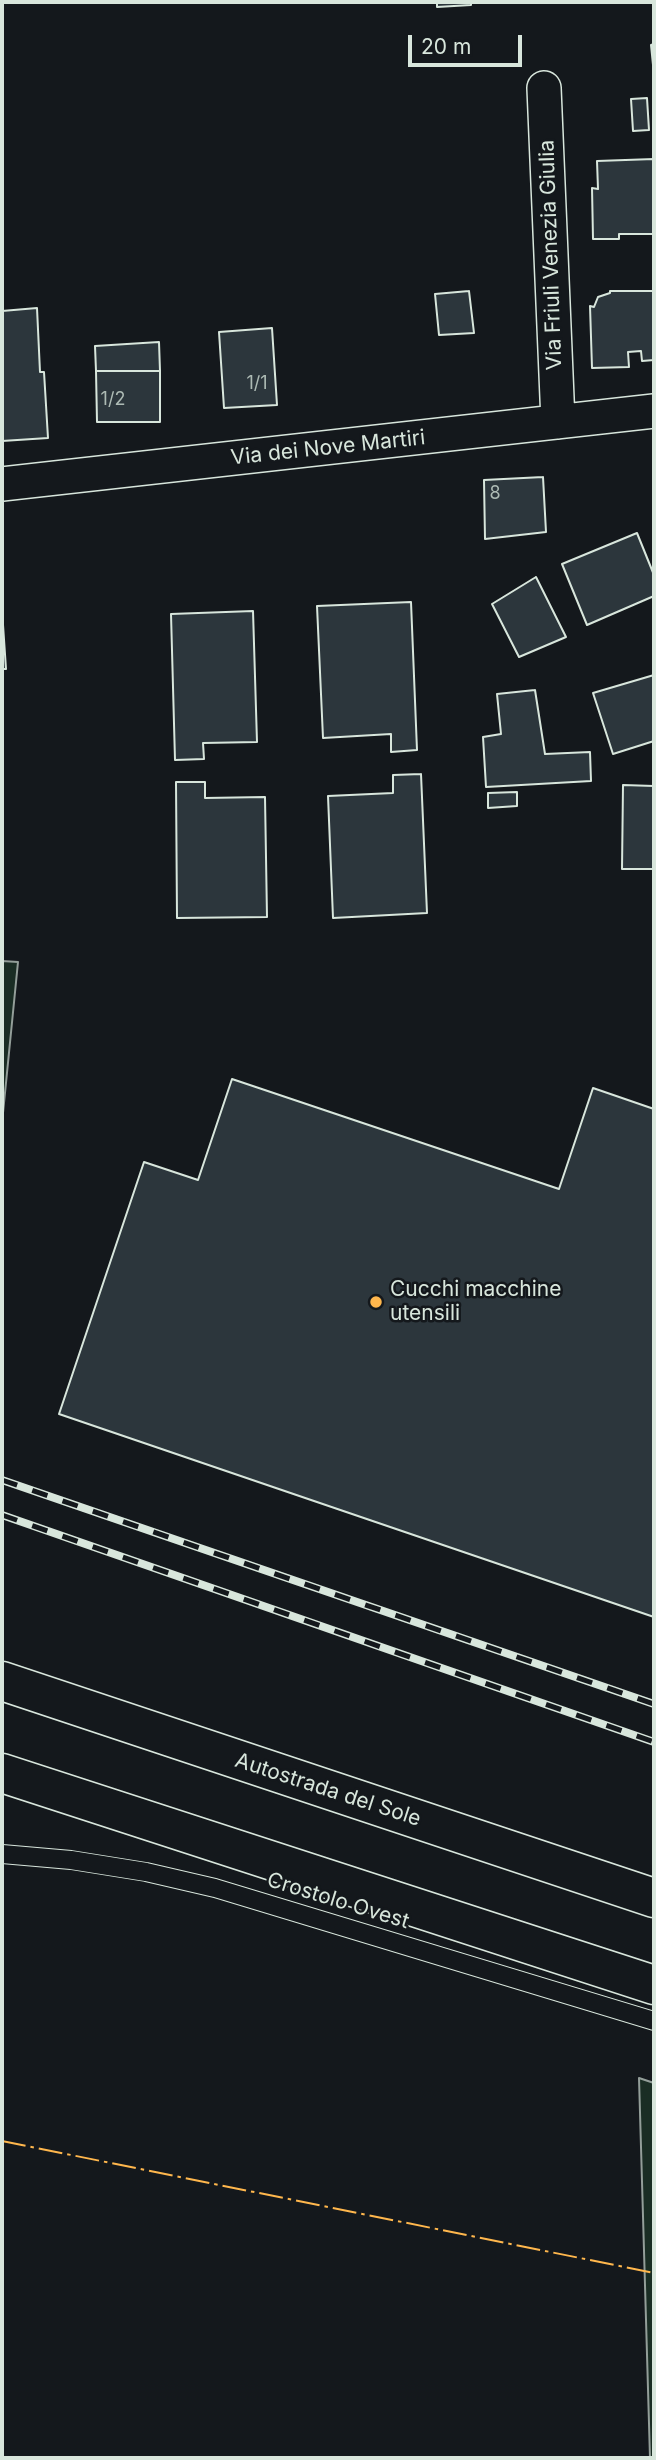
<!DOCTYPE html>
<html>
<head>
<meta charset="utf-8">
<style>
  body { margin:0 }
  #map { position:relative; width:656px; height:2460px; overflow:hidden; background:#14181c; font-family:Inter,sans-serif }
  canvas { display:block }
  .frame { position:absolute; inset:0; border:4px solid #d8e6dc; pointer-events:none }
  .scale { position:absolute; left:408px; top:35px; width:114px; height:32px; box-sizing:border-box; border:4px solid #d8e6dc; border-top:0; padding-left:9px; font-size:21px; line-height:24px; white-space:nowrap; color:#d8e6dc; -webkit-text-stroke:5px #14181c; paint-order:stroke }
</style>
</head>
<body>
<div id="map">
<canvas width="656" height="2460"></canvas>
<div class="frame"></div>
<div class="scale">20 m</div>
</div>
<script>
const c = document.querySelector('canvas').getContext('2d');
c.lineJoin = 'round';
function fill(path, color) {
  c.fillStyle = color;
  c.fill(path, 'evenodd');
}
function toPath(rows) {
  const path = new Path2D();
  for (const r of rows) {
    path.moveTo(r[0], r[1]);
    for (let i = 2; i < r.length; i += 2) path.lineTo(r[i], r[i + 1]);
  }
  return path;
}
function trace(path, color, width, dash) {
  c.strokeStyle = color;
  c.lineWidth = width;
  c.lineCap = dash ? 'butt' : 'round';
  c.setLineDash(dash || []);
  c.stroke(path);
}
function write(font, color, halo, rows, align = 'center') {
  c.font = font + ' Inter,sans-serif';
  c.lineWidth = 5;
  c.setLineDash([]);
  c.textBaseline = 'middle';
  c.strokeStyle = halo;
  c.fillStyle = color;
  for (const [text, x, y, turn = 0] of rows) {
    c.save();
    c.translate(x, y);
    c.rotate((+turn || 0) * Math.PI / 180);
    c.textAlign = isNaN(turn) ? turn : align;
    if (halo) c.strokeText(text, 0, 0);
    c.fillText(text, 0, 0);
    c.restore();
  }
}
const green = toPath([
  [2,961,18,962,2,1123,2,961],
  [639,2078,654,2083,654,2458,650,2458,639,2078]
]);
fill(green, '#1a2d24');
trace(green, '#939e99', 2);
const building = toPath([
  [437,2,471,2,471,5,437,7,437,2],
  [654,44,654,75,651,45,654,44],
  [647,98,649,130,633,131,631,99,647,98],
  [654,159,654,234,619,234,619,239,593,239,592,188,598,189,597,161,654,159],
  [469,291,474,333,439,335,435,294,469,291],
  [610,291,654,291,654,360,642,361,641,351,628,352,629,367,592,368,590,306,594,307,598,297,610,293,610,291],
  [37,308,40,372,44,372,48,438,2,441,2,311,37,308],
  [272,328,277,405,224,408,219,332,272,328],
  [159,342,160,371,96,371,95,346,159,342],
  [96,371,160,371,160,422,97,422,96,371],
  [543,477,546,532,485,539,484,480,543,477],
  [637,533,654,575,654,596,587,625,562,564,637,533],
  [536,577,566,637,519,657,492,604,536,577],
  [411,602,417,750,391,752,391,734,323,738,317,606,411,602],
  [2,610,6,669,2,669,2,610],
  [253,611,257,742,203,743,204,759,175,760,171,614,253,611],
  [654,675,654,741,613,754,593,693,654,675],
  [535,690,545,754,590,752,591,781,486,787,483,737,501,734,497,694,535,690],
  [421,774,427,913,333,918,328,796,393,793,393,775,421,774],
  [176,782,205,782,205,798,265,797,267,917,177,918,176,782],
  [623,785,654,786,654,869,622,869,623,785],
  [517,792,517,806,488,808,488,793,517,792],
  [232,1079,559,1189,593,1088,654,1109,654,1617,59,1414,144,1162,198,1180,232,1079]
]);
fill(building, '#2c363c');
trace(building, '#d8e6dc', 2);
const service = toPath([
  [2,1854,71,1860,146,1872,215,1888,654,2021]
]);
const minor = toPath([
  [544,88,558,422],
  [2,484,654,411]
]);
const motorway = toPath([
  [2,1681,654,1898],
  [2,1773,654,1985]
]);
trace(service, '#d8e6dc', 20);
trace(minor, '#d8e6dc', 36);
trace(motorway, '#d8e6dc', 41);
trace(service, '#14181c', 18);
trace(minor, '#14181c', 33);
trace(motorway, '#14181c', 38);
const rail = toPath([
  [2,1480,654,1704],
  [2,1515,654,1742]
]);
trace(rail, '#d8e6dc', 8);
trace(rail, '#14181c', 5, [16]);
trace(toPath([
  [2,2141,654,2273]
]), '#ffb74d', 2, [24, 5, 3.5, 5]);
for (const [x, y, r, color] of [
  [376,1302,7,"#ffb74d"]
]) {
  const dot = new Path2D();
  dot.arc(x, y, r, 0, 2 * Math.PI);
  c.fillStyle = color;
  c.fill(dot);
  trace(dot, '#14181c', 2.5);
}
write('18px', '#adbab4', null, [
  ["1/1",257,384],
  ["1/2",113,400],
  ["8",495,494]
]);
write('21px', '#d8e6dc', '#14181c', [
  ["Via Friuli Venezia Giulia",551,255,-92],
  ["Via dei Nove Martiri",328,448,-6],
  ["Autostrada del Sole",328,1790,18],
  ["Crostolo Ovest",338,1901,17]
]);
write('21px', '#d8e6dc', '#14181c', [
  ["Cucchi macchine",390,1290],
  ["utensili",390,1314]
], 'left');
</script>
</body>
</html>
